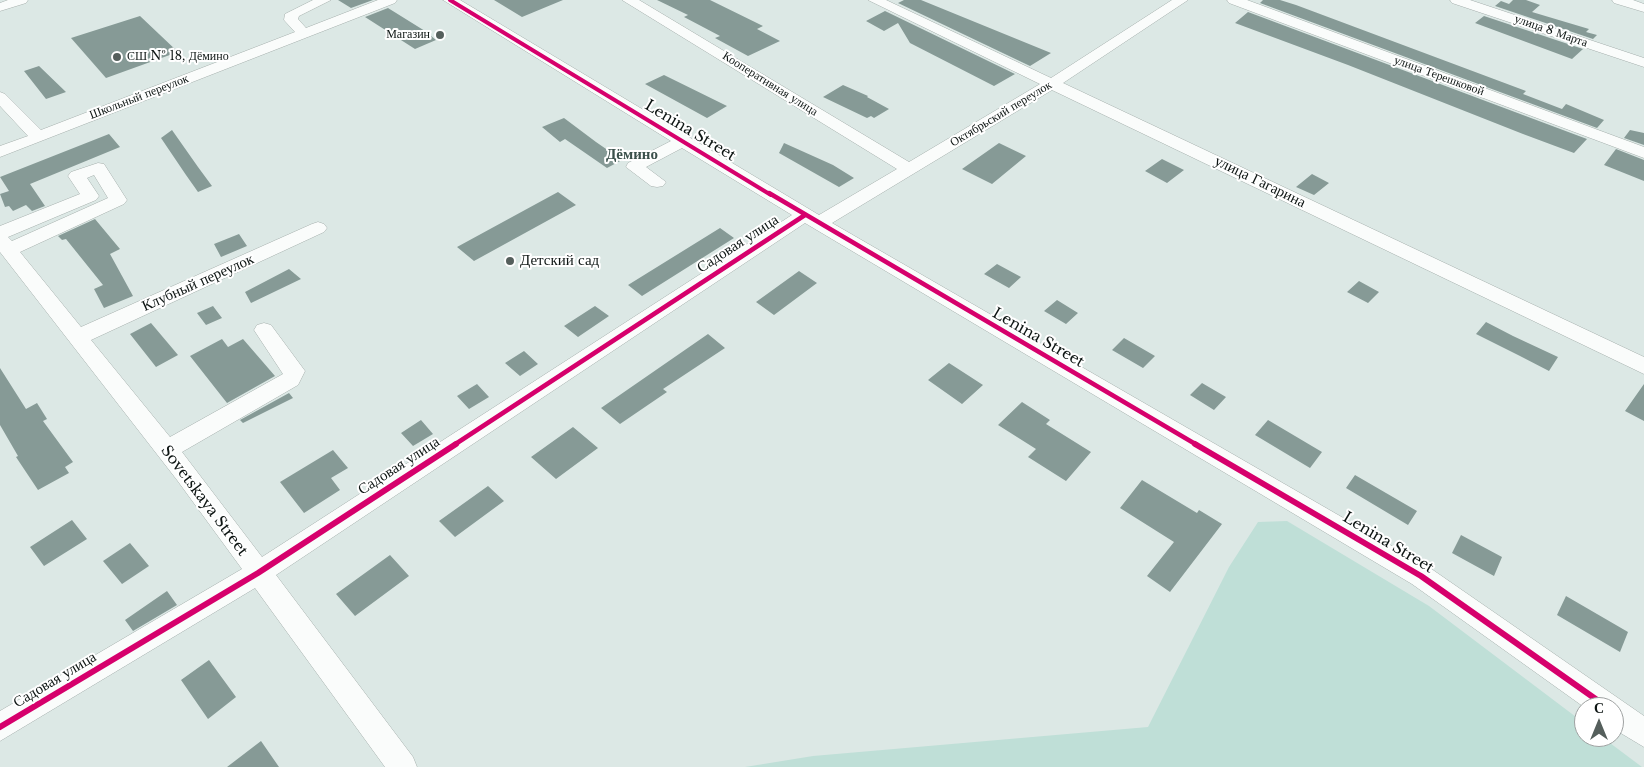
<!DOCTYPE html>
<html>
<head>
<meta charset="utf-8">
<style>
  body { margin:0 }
  #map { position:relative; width:1644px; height:767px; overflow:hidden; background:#dce8e5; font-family:"Libre Baskerville",serif }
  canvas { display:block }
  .north { position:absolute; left:1574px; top:697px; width:50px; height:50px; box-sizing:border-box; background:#fff; border:1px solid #9ea1a1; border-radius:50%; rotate:0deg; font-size:14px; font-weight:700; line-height:20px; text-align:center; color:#0d1513 }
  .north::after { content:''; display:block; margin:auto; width:18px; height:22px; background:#555f5c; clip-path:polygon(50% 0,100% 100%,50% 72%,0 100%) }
</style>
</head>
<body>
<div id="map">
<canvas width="1644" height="767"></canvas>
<div class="north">С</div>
</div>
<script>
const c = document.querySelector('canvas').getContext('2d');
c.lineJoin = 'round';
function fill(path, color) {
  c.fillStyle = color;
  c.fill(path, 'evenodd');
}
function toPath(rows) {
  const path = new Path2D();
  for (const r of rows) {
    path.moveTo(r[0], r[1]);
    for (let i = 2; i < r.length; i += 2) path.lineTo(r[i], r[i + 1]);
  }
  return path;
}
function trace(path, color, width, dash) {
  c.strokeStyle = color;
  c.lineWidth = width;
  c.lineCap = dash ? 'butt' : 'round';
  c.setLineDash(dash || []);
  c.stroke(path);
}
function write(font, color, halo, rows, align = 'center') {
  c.font = font + ' "Libre Baskerville",serif';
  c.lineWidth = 4;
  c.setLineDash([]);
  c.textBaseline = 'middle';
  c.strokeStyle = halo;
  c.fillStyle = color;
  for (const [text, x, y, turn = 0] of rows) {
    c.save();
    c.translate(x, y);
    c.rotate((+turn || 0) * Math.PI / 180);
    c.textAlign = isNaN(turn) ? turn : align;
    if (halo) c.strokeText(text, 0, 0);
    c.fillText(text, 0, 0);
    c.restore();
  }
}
fill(toPath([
  [1287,521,1429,606,1584,723,1584,737,1602,737,1642,767,745,767,813,756,1148,727,1229,567,1258,522]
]), '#bfdfd7');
fill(toPath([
  [338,0,373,0,351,8],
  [494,0,563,0,522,17],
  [657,0,710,0,763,26,757,29,780,41,748,56,715,38,720,36,684,17,688,15],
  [904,0,921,0,1051,53,1030,66,898,3],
  [1263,0,1280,0,1296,5,1526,91,1523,94,1562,109,1566,104,1604,120,1597,128,1260,3],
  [1513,0,1526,0,1540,5,1532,12,1589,29,1586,32,1597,35,1593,39,1495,6,1501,1,1509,4],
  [388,8,425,31,436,40,415,49,365,17],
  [885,11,1015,74,994,86,910,43,898,23,884,31,866,21],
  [1248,12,1587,139,1574,153,1523,134,1348,65,1235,23],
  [140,16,178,52,106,78,71,38],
  [1484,16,1583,49,1572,59,1475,23],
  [39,66,66,92,46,99,24,71],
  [664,75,727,106,707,118,645,84],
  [843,85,868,96,867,97,889,109,874,118,871,116,867,118,823,97],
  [564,118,596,142,622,160,607,168,565,139,560,142,542,127],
  [172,130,198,167,212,186,198,192,186,175,161,138],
  [1630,130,1644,133,1644,145,1624,138],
  [109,134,120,147,30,184,45,206,32,211,26,205,13,211,9,206,5,207,0,194,9,191,0,177],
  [784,143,833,165,854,178,839,187,779,153],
  [999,143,1026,156,992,184,962,169],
  [1616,149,1644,160,1644,181,1604,165],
  [1162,159,1184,170,1167,183,1145,171],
  [1312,174,1329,183,1314,195,1296,187],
  [558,192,576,205,474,261,457,247],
  [95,219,120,249,110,254,133,296,104,308,94,289,103,285,66,239,62,240,58,236],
  [720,228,734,238,642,296,628,285],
  [239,234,247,246,221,257,214,244],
  [997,264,1021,277,1009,288,984,274],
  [289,269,301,279,251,303,245,292],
  [799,271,817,283,774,315,756,302],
  [1359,281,1379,292,1368,303,1347,292],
  [1057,300,1078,313,1066,324,1044,311],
  [213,306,222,318,206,325,197,313],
  [595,306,609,316,578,337,564,326],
  [1486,322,1513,336,1558,357,1549,371,1520,356,1476,334],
  [151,323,178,355,156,367,130,334],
  [708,334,725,348,663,389,667,392,620,424,601,408],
  [1124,338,1155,356,1143,368,1112,350],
  [222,339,228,347,243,339,275,376,227,403,190,356],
  [524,351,538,364,520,376,505,363],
  [949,363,983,385,962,404,928,380],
  [0,368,26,409,37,403,47,419,43,421,73,462,65,467,69,473,38,490,16,457,18,456,0,425],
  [1202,383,1226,397,1214,410,1190,395],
  [477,384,489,397,469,409,457,396],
  [1644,384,1644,421,1625,411],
  [289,393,293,398,243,423,240,420],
  [1022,402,1050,420,1046,424,1091,452,1066,481,1028,457,1036,449,998,425],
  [421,420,433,434,413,446,401,433],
  [1268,420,1322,452,1310,468,1255,435],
  [573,427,598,448,556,479,531,457],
  [333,450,348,468,331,478,340,490,304,513,280,482],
  [1355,475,1417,511,1408,525,1346,488],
  [1142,480,1197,513,1199,510,1222,524,1170,592,1147,576,1174,542,1120,508],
  [488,486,504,501,455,537,439,521],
  [72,520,87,539,44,566,30,547],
  [1461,535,1502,557,1494,576,1452,553],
  [130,543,149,566,122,584,103,561],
  [390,555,409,576,355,616,336,594],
  [167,591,177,605,133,631,125,620],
  [1566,596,1628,632,1620,652,1557,615],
  [209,660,236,697,208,719,181,680],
  [261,741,279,767,227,767]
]), '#869a96');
const minor = toPath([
  [8,0,28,0,26,3,0,11,0,3,8,0],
  [313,0,331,0,299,16,298,19,306,28,378,0,397,0,395,3,0,157,0,146,28,136,0,106,0,92,5,94,41,130,295,32,284,20,285,14,313,0],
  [443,0,460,0,819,215,897,169,622,0,639,0,909,162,1040,84,868,0,886,0,1051,78,1172,0,1188,0,1063,83,1644,357,1644,374,1052,90,832,223,1430,568,1644,716,1644,747,1614,729,1614,707,1584,707,1412,584,805,223,276,575,413,757,417,767,385,767,255,588,0,741,0,711,242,569,177,480,0,252,0,226,80,194,68,176,71,172,98,163,104,164,127,200,124,204,20,252,81,327,312,224,318,222,324,224,327,228,324,232,91,340,170,437,283,374,254,330,257,325,264,323,271,325,305,371,298,385,182,452,262,557,792,215,682,148,646,167,666,182,663,186,657,187,651,186,626,167,628,163,671,141,443,0],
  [94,175,108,198,12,241,8,237,96,200,99,196,87,178,94,175],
  [1227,0,1247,0,1644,147,1644,158,1229,3,1227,0],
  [1450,0,1470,0,1644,58,1644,67,1452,3,1450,0],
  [1612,0,1633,0,1644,4,1644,12,1614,3,1612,0]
]);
trace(minor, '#a5afac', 1);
fill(minor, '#fafcfb');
trace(toPath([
  [450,0,771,195]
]), '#d6006c', 4);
trace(toPath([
  [769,193,1197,445],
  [454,445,805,215]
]), '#d6006c', 4.5);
trace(toPath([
  [1195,444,1421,576,1607,707],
  [0,727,258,573,456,444]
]), '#d6006c', 6);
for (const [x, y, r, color] of [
  [440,35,5,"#555f5c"],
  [117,57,5,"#555f5c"],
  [510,261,5,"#555f5c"]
]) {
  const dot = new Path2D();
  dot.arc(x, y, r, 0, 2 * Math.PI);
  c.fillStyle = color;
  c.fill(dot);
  trace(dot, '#fff', 2);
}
write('12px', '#0d1513', '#fff', [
  ["улица 8 Марта",1551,31,19],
  ["улица Терешковой",1439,76,20],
  ["Кооперативная улица",770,84,32],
  ["Школьный переулок",139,97,-21],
  ["Октябрьский переулок",1001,114,-31]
]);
write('12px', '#0d1513', '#fff', [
  ["Магазин",430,35],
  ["СШ № 18, Дёмино",127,57,"left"]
], 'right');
write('15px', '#0d1513', '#fff', [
  ["Lenina Street",690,131,31],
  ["улица Гагарина",1260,182,26],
  ["Садовая улица",738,244,-33],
  ["Клубный переулок",198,283,-24],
  ["Lenina Street",1038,338,30],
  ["Садовая улица",399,466,-33],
  ["Sovetskaya Street",204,501,53],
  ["Lenina Street",1388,543,31],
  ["Садовая улица",55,680,-31]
]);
write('bold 15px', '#3b504b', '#fff', [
  ["Дёмино",632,155]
]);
write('15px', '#0d1513', '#fff', [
  ["Детский сад",520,261]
], 'left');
</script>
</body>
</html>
